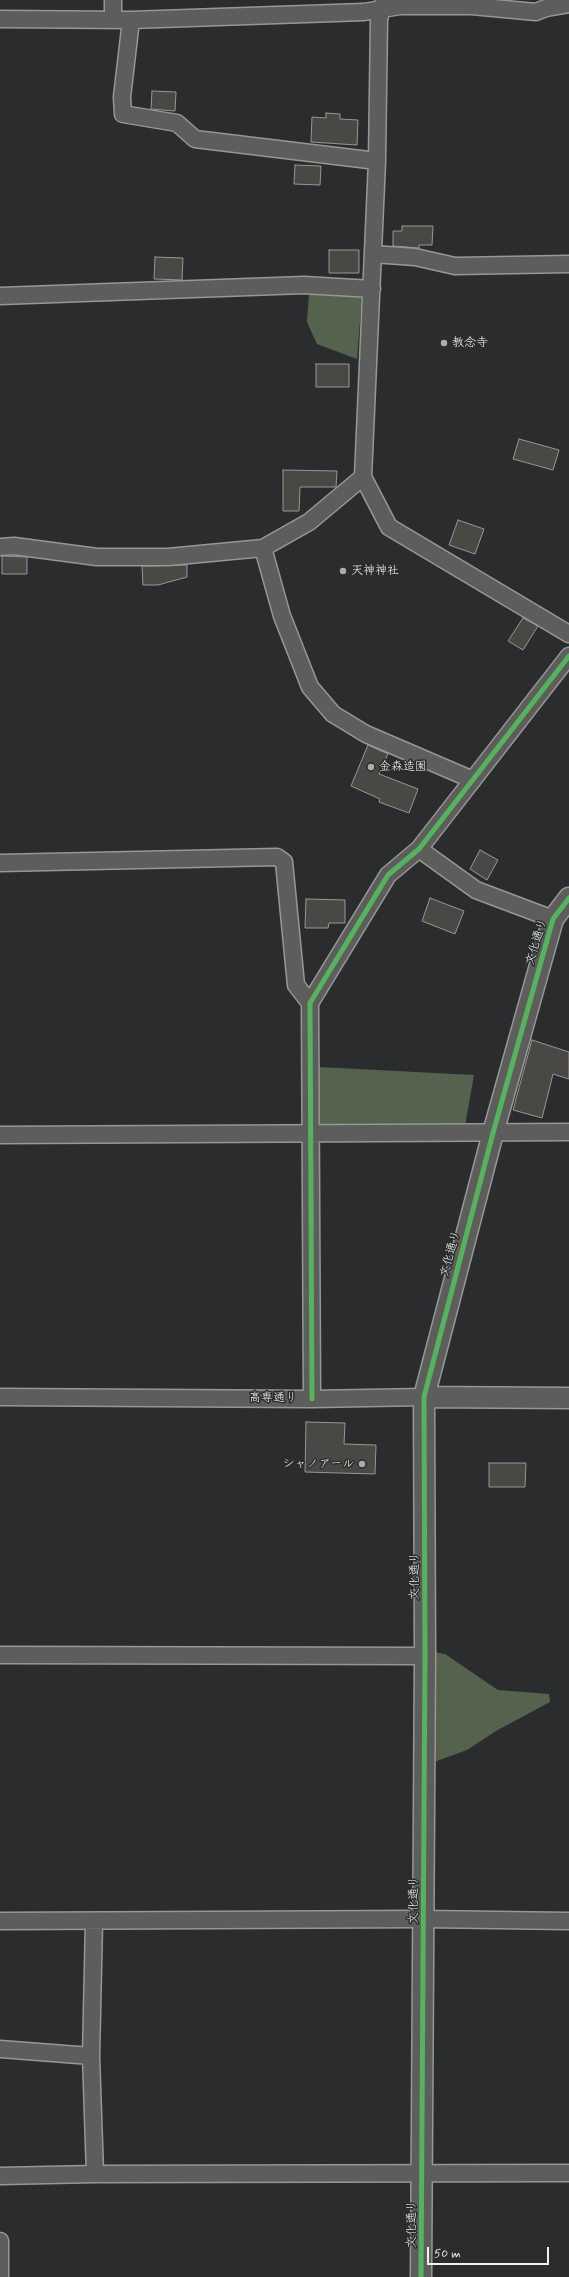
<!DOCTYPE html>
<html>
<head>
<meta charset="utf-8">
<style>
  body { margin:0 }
  #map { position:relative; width:569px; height:2277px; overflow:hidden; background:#2b2c2d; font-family:Mynerve,sans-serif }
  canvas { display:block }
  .scale { position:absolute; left:427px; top:2247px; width:122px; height:18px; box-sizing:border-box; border:2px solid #f4f1e8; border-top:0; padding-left:5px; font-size:12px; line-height:14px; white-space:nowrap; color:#f4f1e8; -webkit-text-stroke:3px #2a2d2e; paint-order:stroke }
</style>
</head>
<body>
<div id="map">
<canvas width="569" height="2277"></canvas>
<div class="scale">50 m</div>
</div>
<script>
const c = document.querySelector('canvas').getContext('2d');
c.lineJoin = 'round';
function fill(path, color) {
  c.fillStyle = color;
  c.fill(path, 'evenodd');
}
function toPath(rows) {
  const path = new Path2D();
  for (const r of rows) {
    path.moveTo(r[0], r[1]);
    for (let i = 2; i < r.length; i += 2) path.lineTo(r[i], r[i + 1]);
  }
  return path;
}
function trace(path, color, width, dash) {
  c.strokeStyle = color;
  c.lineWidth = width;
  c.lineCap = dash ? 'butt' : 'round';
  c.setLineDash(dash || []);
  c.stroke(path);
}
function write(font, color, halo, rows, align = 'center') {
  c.font = font + ' Mynerve,"Klee One",sans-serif';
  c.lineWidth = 3;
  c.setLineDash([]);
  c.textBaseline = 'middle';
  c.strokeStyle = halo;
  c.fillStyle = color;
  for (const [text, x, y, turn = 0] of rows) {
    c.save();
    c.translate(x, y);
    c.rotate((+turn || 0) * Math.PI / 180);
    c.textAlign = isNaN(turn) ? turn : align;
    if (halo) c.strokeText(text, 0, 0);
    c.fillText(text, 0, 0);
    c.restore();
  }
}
fill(toPath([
  [309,293,362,296,357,359,317,344,307,322],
  [319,1067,474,1075,465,1126,318,1125],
  [434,1652,445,1654,498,1690,549,1694,550,1702,496,1731,467,1750,434,1762]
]), '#55624e');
const building = toPath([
  [152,91,176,92,175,111,151,109,152,91],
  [326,113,340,114,340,119,358,120,357,145,311,142,312,117,326,118,326,113],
  [295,165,321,166,320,185,294,184,295,165],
  [402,226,433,226,432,245,419,245,419,248,393,246,393,231,402,231,402,226],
  [329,250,359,250,359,273,329,273,329,250],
  [155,257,183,258,182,280,154,279,155,257],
  [316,364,349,364,349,387,316,387,316,364],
  [519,439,559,450,553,470,513,459,519,439],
  [283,470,337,471,336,487,300,487,299,511,283,511,283,470],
  [458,520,484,529,475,554,449,545,458,520],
  [2,556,27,557,27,574,2,574,2,556],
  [187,565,187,577,158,585,143,585,142,566,187,565],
  [523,618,538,626,523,650,508,641,523,618],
  [368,745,388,754,379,774,418,789,409,813,379,802,380,799,351,786,368,745],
  [480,850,498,860,487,880,470,869,480,850],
  [430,898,464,911,455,934,422,921,430,898],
  [306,899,345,900,345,923,329,923,328,928,305,928,306,899],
  [532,1040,569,1052,569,1079,553,1074,542,1118,513,1110,532,1040],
  [306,1422,345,1423,344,1444,376,1445,375,1474,305,1472,306,1422],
  [489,1463,526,1463,525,1487,489,1487,489,1463]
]);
fill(building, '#494845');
trace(building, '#979796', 1);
const minor = toPath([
  [113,0,113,19],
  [384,0,379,20,377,161,363,477,389,527,569,634],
  [0,19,131,20,364,12,400,6,472,6,536,12,546,8,569,4],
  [131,20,122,97,123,114,177,123,195,139,377,161],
  [373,254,415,257,455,266,569,264],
  [0,296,304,285,372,289],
  [0,547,14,546,97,557,168,557,263,548,309,522,363,477],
  [263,548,282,616,310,687,333,714,366,734,473,780],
  [419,849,476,890,553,919],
  [0,863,277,857,284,862,296,985,310,1003],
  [0,1135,569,1132],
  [0,1397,312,1399,424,1397],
  [312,1399,310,1003,388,875,419,849,569,656],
  [0,1655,425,1656],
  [0,1921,424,1919,569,1921],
  [94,1922,91,2056,95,2174],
  [0,2049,91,2056],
  [0,2176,95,2174,569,2173],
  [0,2241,0,2277]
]);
const tertiary = toPath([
  [424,1397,569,1398],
  [421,2277,425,1656,424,1397,493,1133,553,919,569,898]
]);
trace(minor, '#979796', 19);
trace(tertiary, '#979796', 23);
trace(minor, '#5d5d5c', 16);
trace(tertiary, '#5d5d5c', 20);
trace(toPath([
  [312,1399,310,1003,388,875,419,849,569,656],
  [421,2277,425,1656,424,1397,493,1133,553,919,569,898]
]), '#56b35d', 5);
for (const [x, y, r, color] of [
  [444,343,4,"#aeaca7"],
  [343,571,4,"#aeaca7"],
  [371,767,4,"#aeaca7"],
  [362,1464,4,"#aeaca7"]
]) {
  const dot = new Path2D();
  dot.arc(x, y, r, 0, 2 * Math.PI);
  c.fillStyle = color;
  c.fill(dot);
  trace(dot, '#2a2d2e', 1.5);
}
write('12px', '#f4f1e8', '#2a2d2e', [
  ["教念寺",452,343],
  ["天神神社",351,571],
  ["金森造園",379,767],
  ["シャノアール",354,1464,"right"]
], 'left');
write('12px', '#f4f1e8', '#2a2d2e', [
  ["文化通り",537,942,-73],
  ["文化通り",451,1254,-75],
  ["高専通り",273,1398],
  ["文化通り",415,1576,-90],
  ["文化通り",414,1900,-90],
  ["文化通り",412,2224,-90]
]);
</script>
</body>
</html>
